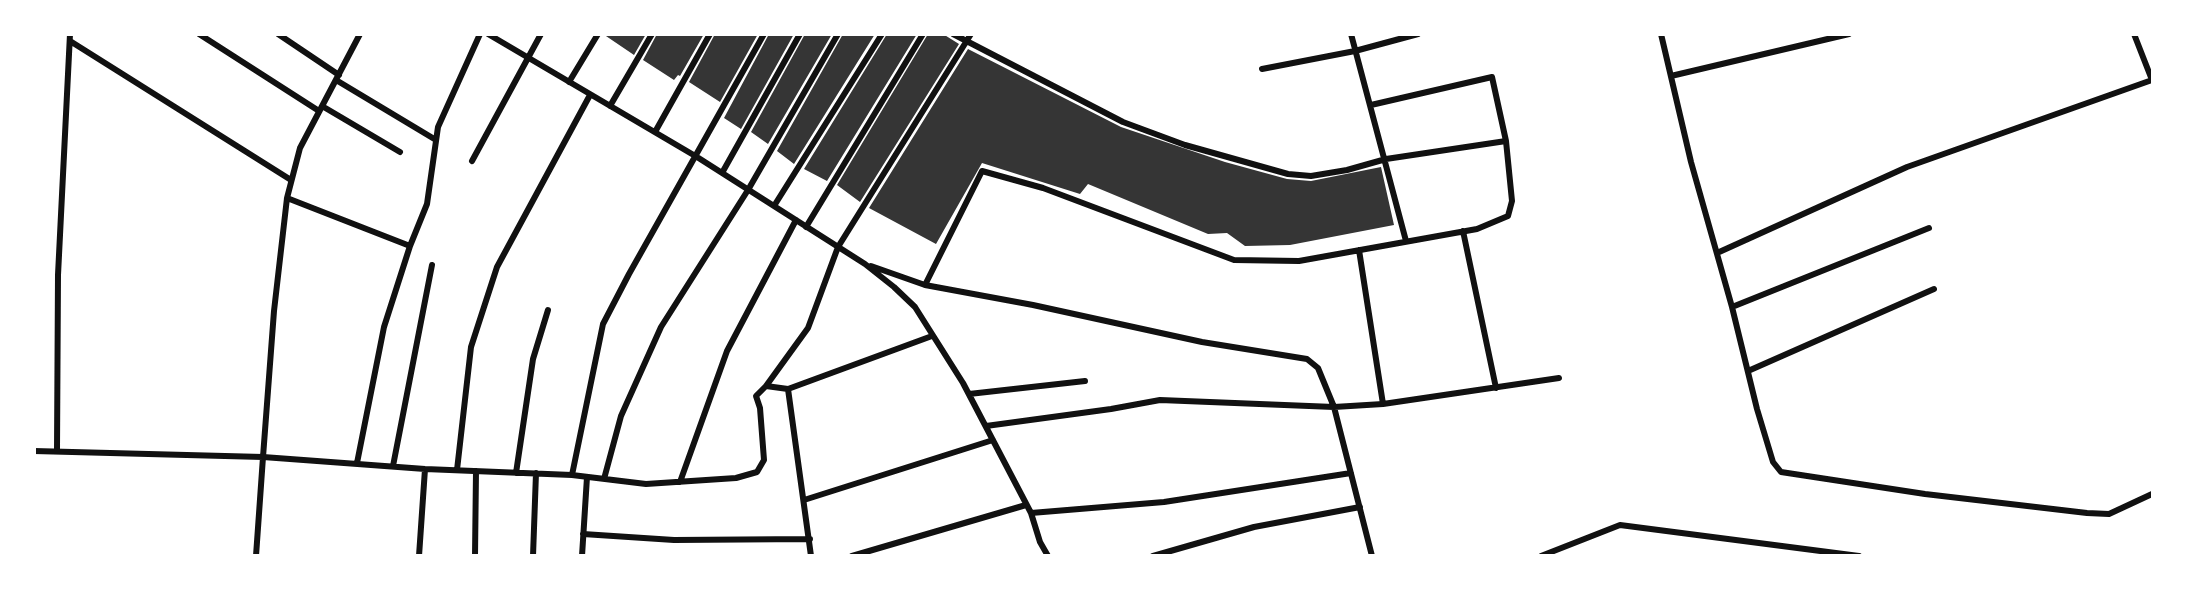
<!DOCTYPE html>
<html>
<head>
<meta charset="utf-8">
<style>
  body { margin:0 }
  #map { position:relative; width:2187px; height:590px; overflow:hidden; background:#fff; font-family:Karla,sans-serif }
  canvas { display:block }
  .frame { position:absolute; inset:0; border:36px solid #fff; pointer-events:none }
</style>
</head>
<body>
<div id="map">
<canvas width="2187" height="590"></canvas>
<div class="frame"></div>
</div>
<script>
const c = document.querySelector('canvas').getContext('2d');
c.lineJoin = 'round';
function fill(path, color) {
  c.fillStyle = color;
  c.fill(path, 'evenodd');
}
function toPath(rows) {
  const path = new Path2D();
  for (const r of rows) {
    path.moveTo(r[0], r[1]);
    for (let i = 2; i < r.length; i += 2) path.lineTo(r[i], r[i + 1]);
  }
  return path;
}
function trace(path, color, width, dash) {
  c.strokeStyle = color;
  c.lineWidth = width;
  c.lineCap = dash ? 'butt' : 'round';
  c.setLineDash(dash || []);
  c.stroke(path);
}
fill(toPath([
  [603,34,646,34,634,55],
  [657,34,704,34,680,76,678,75,674,80,643,60],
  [715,34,758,34,720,102,689,82],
  [769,34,794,34,741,129,724,118],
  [805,34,832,34,768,144,751,132],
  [843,34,875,34,794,164,777,151],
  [887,34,917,34,827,181,804,169],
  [928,34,943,34,959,44,860,202,837,185],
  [968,49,1121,127,1225,162,1287,179,1311,181,1381,167,1394,225,1290,245,1245,246,1227,233,1208,234,1088,184,1080,194,982,163,936,244,869,208]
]), '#353535');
trace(toPath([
  [199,34,319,111],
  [278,34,339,75],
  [488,34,697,157,865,264,894,287,915,307,963,383,1031,513,1040,542,1048,556],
  [953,34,1123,122,1185,145,1288,174,1311,176,1347,170,1386,159,1506,141,1492,77,1371,105],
  [1351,34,1406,241],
  [1661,34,1691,162,1732,307,1757,409,1773,462,1781,472,1925,494,2087,513,2109,514,2152,494],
  [2134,34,2152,80],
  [70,41,291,180],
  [1262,69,1355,51,1418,34],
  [1671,76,1849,34],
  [336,80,436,140],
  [569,82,598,34],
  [322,106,400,152],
  [610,106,652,34],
  [655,132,710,34],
  [472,161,541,34],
  [722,173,800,34],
  [287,198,410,246],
  [774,206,882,34],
  [806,227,923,34],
  [1463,231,1496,388],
  [1359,250,1383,404],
  [1717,253,1907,167,2152,80],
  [871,266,925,285,1033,305,1202,342,1307,359,1318,368,1334,407,1372,556],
  [925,285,982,171,1043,188,1234,260,1299,261,1477,229,1508,216,1512,201,1506,141],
  [1732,307,1929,228],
  [1748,371,1934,289],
  [766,386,808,328,838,247,971,34],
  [788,389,811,556],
  [969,394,1085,381],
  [986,426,1111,409,1160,400,1334,407,1383,404,1559,378],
  [57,450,58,275,70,34],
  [34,451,263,457,274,311,287,198,300,148,360,34],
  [357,463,384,327,410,246,427,204,438,127,480,34],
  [393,466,432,265],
  [457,470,471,347,497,267,590,95],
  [516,473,533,359,548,310],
  [572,475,603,324,629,274,764,34],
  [604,479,621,416,661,327,748,190,838,34],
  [680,482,727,351,796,220],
  [804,500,993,440],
  [1031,513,1164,502,1351,473],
  [583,534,674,540,810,539],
  [256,556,263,457,425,469,572,475,646,484,736,478,757,472,764,460,760,408,756,396,766,386,788,389,932,336],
  [419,556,425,469],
  [475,556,476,471],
  [533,556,536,473],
  [582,556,587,477],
  [852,556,1026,505],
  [1153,556,1254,527,1360,507],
  [1541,556,1620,525,1859,556]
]), '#111', 6);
</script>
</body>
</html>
